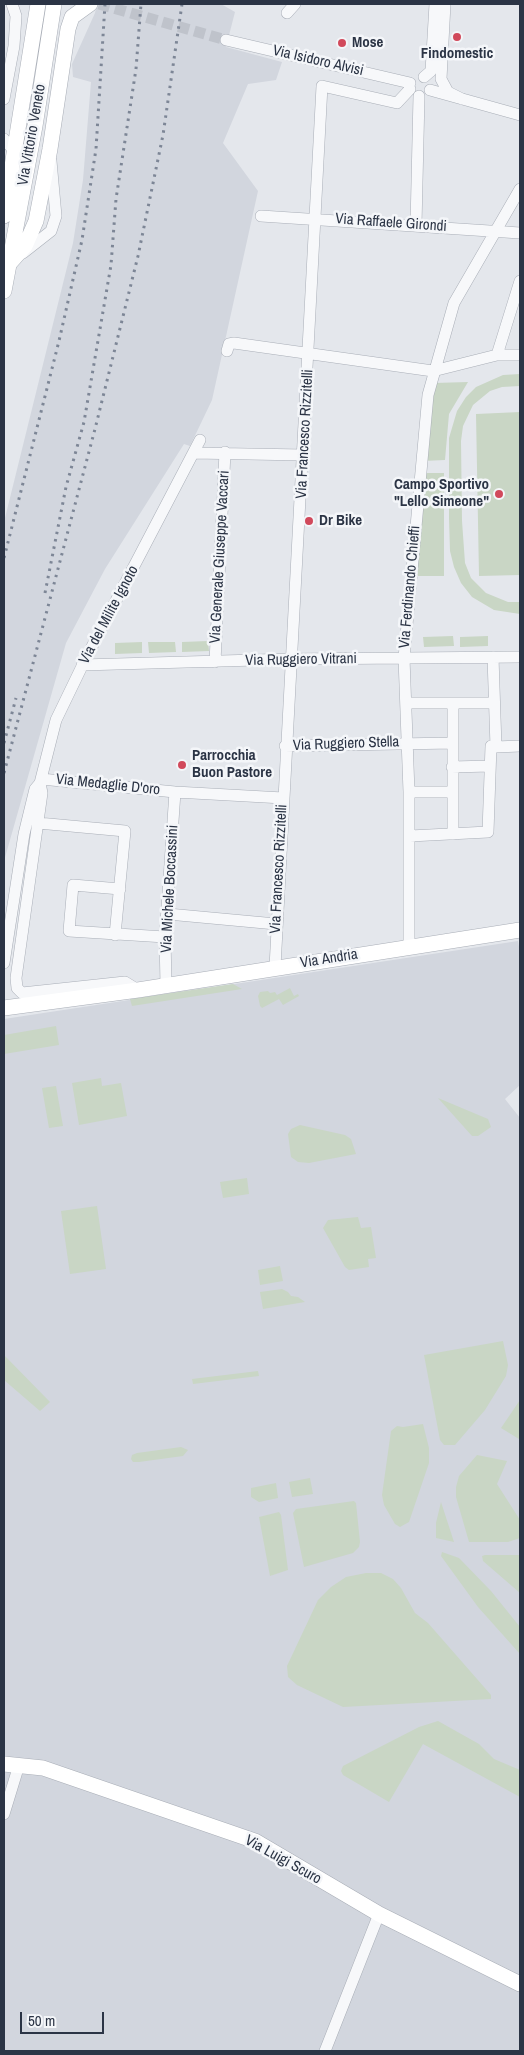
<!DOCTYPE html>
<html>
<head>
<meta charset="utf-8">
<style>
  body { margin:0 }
  #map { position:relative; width:524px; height:2055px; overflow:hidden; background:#e4e7ec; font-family:"Archivo Narrow",sans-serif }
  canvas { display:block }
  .frame { position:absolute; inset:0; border:5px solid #2b3445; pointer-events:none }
  .scale { position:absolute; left:20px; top:2012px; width:84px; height:22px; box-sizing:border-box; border:2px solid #2b3445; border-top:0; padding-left:6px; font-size:15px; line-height:18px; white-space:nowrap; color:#2b3445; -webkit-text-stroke:4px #f4f6f9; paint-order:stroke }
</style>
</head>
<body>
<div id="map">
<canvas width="524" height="2055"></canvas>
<div class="frame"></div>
<div class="scale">50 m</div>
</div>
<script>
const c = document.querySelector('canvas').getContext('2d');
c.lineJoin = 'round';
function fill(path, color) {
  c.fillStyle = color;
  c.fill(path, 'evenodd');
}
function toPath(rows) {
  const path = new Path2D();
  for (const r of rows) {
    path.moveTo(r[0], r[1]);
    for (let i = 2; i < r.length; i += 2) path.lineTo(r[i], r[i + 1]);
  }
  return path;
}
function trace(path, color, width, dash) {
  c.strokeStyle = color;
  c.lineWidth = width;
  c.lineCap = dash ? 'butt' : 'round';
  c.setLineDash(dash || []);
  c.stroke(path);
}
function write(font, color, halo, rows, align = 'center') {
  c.font = font + ' "Archivo Narrow",sans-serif';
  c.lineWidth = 5;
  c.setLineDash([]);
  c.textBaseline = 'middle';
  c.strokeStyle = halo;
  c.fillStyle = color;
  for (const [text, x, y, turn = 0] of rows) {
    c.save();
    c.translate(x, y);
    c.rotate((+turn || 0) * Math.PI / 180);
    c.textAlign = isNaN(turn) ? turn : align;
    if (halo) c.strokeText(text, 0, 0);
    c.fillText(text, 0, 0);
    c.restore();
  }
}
fill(toPath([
  [97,4,221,4,235,12,226,47,282,62,276,80,248,84,223,143,258,191,212,400,190,446,184,444,105,569,66,643,4,861,4,522,73,243,83,180,91,82,73,77,72,64,95,13],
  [518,941,520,953,520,1085,505,1099,520,1118,520,2051,4,2051,4,1019]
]), '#d2d6de');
fill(toPath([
  [520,374,520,386,502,387,490,391,473,405,463,426,461,441,462,521,465,563,471,578,486,593,508,602,520,602,520,614,494,610,472,597,461,583,454,567,450,551,449,518,449,438,457,411,466,397,476,387,503,375],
  [468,382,449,414,445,460,422,461,434,383],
  [520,412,520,575,479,576,476,414],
  [425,473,444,473,444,576,416,576],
  [453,636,454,646,424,647,423,637],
  [488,636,488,646,460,647,460,637],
  [208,641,209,651,182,652,182,642],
  [142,642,142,653,115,654,115,643],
  [148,642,175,642,176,652,149,653],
  [233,984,242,989,132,1006,130,999],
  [290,988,294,996,298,994,299,996,283,1005,279,999,262,1008,260,1006,258,996,260,992,268,991,270,993,275,992,277,995],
  [56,1026,59,1045,4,1054,4,1035],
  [101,1078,102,1086,121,1083,127,1116,79,1125,72,1083],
  [56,1086,63,1126,49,1128,42,1088],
  [438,1098,488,1119,491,1127,478,1136,472,1136],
  [300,1125,345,1135,351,1139,356,1154,309,1163,298,1162,291,1157,288,1134,291,1129],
  [247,1178,249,1194,223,1198,220,1182],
  [97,1206,106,1269,70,1274,61,1211],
  [358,1217,361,1228,371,1227,376,1258,368,1259,369,1267,349,1270,345,1267,323,1228,328,1220],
  [280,1266,283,1281,260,1285,258,1270],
  [282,1289,288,1292,291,1296,298,1297,305,1302,263,1309,260,1292],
  [503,1341,508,1365,506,1376,485,1410,455,1445,444,1445,440,1440,424,1355],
  [4,1355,50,1402,40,1411,4,1380],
  [258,1371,259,1376,193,1384,192,1379],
  [520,1400,520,1437,519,1439,501,1428],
  [423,1424,429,1448,429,1463,409,1522,400,1527,395,1524,384,1505,382,1495,391,1431,397,1426,403,1427],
  [181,1447,188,1450,183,1456,139,1462,133,1462,131,1459,132,1455,137,1453],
  [477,1455,507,1461,497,1484,520,1520,520,1538,508,1542,469,1542,456,1497,456,1487,459,1476],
  [310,1478,313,1494,292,1497,289,1482],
  [276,1483,278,1498,259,1502,251,1497,251,1488],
  [354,1501,356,1503,360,1542,359,1547,353,1553,304,1567,293,1513,296,1509],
  [441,1502,454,1542,436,1538,436,1523],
  [279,1512,281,1515,288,1570,270,1576,259,1517],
  [442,1552,459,1558,491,1591,520,1627,520,1654,478,1607,441,1556],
  [485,1555,520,1555,520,1593,483,1561,482,1556],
  [366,1573,381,1573,393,1579,401,1588,415,1613,428,1623,491,1695,491,1699,343,1707,297,1685,288,1677,287,1666,318,1600,331,1587,346,1577],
  [438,1721,479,1744,494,1759,520,1770,520,1797,423,1744,389,1802,343,1775,341,1771,343,1766,419,1727]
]), '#c9d6c5');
trace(toPath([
  [99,4,226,40]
]), '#bfc3cb', 11, [11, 5.5]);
const street = toPath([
  [445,4,441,79,448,92,462,99],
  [287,13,295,4],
  [226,40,410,83],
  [424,77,431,71,435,4],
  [430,90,520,115],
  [4,99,14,46,16,16,12,4],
  [4,139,15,152],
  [261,216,520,233],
  [416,225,419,96],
  [23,253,51,231,56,216,51,161],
  [227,351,229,344,234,343,433,371,497,355,520,355],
  [497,355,520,281],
  [194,453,303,455],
  [493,657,496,747,520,746],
  [215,662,225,452],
  [82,665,291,659,520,657],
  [406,703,494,703],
  [453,703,453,834],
  [285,746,453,743],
  [452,767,490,766],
  [41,779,175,792,283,798],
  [409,792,452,792],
  [38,823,125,831,115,935],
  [410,836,488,832,491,746,496,747],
  [120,889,73,885,69,931,165,937],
  [168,914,276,924],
  [409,947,409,792,404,658,428,395,454,303,520,189],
  [4,963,24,834,35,789,40,783],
  [275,967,322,86,397,103,410,89],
  [166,985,165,937,175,792],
  [138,990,125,982,22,993,17,988,16,978,42,793,40,783,56,720,86,658,200,440],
  [4,1814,19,1765],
  [325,2051,379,1914]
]);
const secondary = toPath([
  [4,216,38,4],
  [9,264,25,246,36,221,50,149,68,29,72,17,90,4],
  [4,291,35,126,54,4],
  [4,1008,138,990,520,930],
  [4,1764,43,1768,255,1841,379,1914,520,1984]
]);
trace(street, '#a9aeb7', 12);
trace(secondary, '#a9aeb7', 16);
trace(street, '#f7f8fa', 11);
trace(secondary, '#fff', 15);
trace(toPath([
  [4,558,59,341,82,240,96,149,105,4],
  [45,593,66,487,84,422,111,265,116,199,136,69,141,4],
  [4,743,16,698],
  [4,773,95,429,138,256,163,135,182,4]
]), '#7d8696', 3, [2.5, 5]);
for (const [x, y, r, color] of [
  [457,37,5,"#d1495b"],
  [342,43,5,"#d1495b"],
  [499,494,5,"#d1495b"],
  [309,521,5,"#d1495b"],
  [182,765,5,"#d1495b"]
]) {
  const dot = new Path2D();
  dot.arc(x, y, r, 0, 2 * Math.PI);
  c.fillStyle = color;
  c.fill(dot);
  trace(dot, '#f4f6f9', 2);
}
write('bold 15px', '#2b3445', '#f4f6f9', [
  ["Mose",352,43],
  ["Findomestic",457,54,"center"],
  ["Campo Sportivo",489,485,"right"],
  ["\"Lello Simeone\"",489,502,"right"],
  ["Dr Bike",319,521],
  ["Parrocchia",192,756],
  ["Buon Pastore",192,773]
], 'left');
write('15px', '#2b3445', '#f4f6f9', [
  ["Via Isidoro Alvisi",318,61,13],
  ["Via Vittorio Veneto",32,135,-80],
  ["Via Raffaele Girondi",391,223,4],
  ["Via Francesco Rizzitelli",305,434,-87],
  ["Via Generale Giuseppe Vaccari",220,557,-87],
  ["Via Ferdinando Chieffi",410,587,-85],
  ["Via del Milite Ignoto",109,615,-62],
  ["Via Ruggiero Vitrani",301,660,-1],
  ["Via Ruggiero Stella",346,744,-2],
  ["Via Medaglie D'oro",108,785,6],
  ["Via Francesco Rizzitelli",279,869,-87],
  ["Via Michele Boccassini",170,889,-87],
  ["Via Andria",329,959,-9],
  ["Via Luigi Scuro",283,1860,29]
]);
</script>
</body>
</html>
